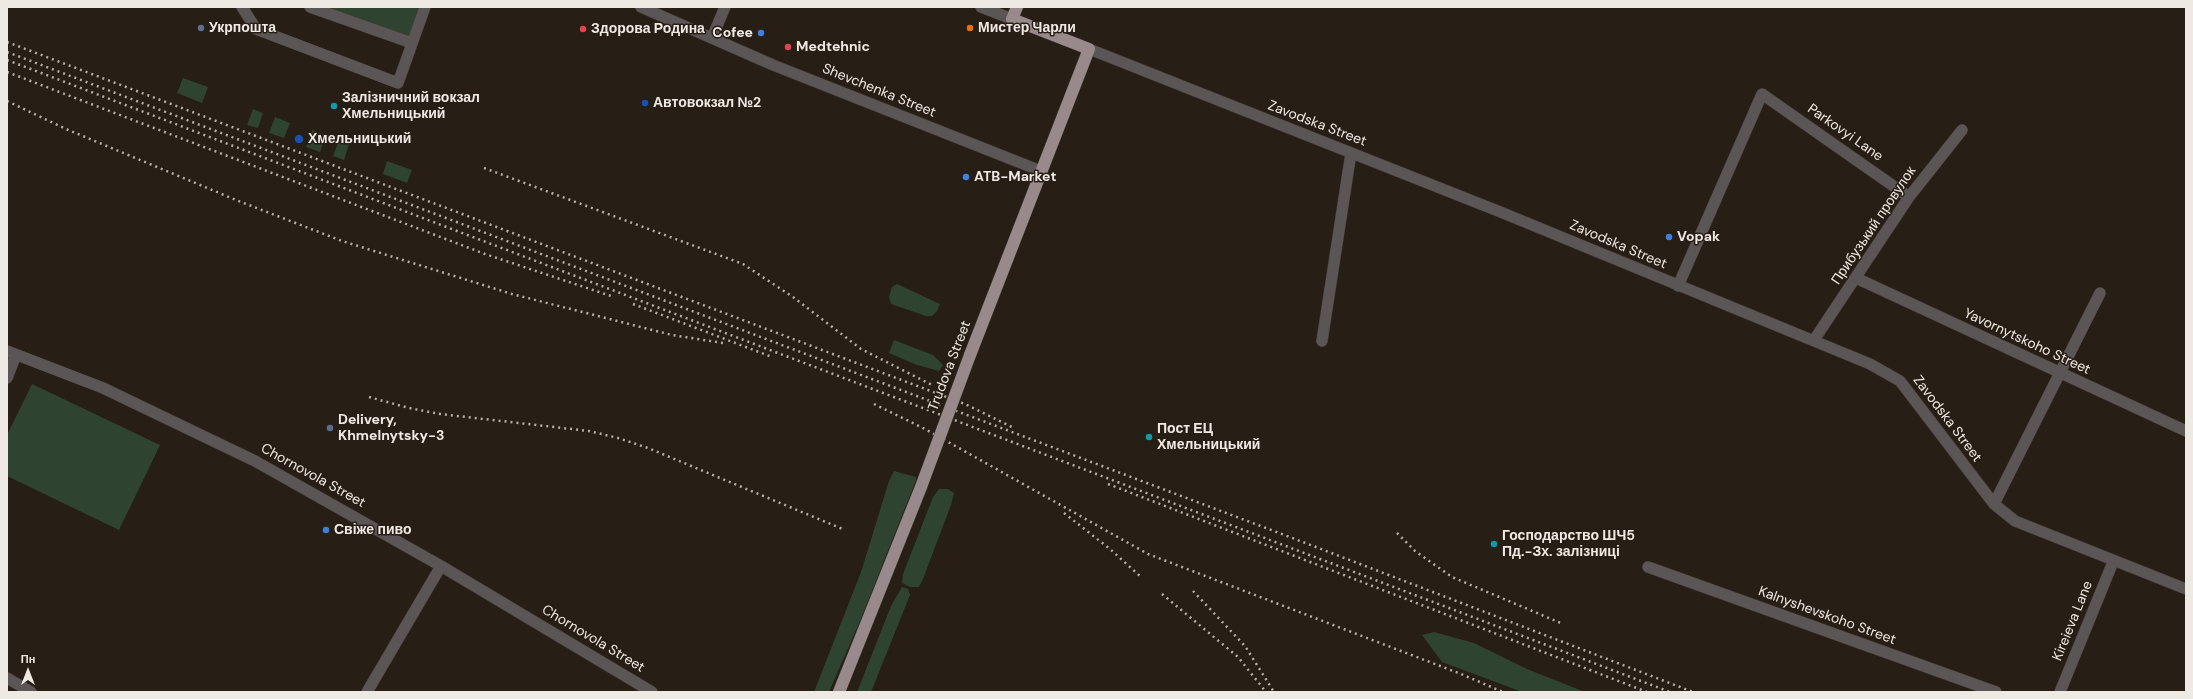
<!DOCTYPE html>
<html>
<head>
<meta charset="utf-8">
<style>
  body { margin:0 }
  #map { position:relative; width:2193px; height:699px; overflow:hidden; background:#271e16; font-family:"DM Sans",sans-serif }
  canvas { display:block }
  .frame { position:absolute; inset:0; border:8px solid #efe9e3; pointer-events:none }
  .north { position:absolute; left:8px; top:651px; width:40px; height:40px; -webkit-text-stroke:3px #271e16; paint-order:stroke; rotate:0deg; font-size:11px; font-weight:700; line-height:16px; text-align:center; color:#efe9e3 }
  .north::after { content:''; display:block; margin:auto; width:14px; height:18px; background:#efe9e3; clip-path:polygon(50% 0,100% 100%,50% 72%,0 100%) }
</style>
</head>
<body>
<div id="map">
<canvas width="2193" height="699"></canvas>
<div class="frame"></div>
<div class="north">Пн</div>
</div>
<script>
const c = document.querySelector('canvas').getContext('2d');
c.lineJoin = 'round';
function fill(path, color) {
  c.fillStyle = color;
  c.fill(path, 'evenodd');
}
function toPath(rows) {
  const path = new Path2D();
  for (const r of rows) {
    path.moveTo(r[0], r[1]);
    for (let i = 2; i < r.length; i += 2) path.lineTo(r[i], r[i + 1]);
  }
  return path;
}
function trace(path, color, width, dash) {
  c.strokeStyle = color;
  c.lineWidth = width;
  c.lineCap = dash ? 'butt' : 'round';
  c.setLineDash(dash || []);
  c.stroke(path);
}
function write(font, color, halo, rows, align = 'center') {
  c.font = font + ' "DM Sans",sans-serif';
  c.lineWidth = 3;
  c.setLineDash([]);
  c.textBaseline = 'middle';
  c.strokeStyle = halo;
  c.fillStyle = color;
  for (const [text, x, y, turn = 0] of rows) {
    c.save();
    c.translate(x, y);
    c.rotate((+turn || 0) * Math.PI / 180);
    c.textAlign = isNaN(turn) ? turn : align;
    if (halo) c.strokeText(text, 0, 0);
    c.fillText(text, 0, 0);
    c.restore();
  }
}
fill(toPath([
  [310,7,425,7,412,43],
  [183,78,208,87,202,103,177,93],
  [253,109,263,113,258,128,247,125],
  [275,117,290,123,284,138,269,133],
  [312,130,326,135,320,152,306,147],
  [339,140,349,144,344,160,333,156],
  [387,161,412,170,407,183,383,174],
  [897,284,940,304,937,311,932,316,926,316,891,304,889,297,892,287],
  [894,340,933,355,943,365,939,371,917,365,889,353],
  [32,384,160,445,119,530,7,476,7,435],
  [894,471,916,477,916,480,860,621,829,692,814,692,861,572,889,481],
  [939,489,948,489,954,493,951,505,923,579,919,587,910,587,902,583,903,574,933,497],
  [902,587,908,589,910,595,871,692,857,692,891,606],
  [1434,632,1474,643,1527,669,1585,692,1522,692,1442,662,1422,635]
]), '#2f4331');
const minor = toPath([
  [242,7,256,29,398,83,425,7],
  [310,7,412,43],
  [641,7,773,65,1041,171],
  [981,7,1012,19],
  [712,38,725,7],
  [1089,49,1503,213,1870,364,1900,381,1994,504,2015,521,2186,589],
  [1856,278,2186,431],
  [1678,286,1762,94,1909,197],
  [1814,340,1909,197,1962,130],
  [1322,341,1351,153],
  [7,351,103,388,255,461,441,566,652,692],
  [7,378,16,355],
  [1994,504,2100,293],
  [1648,567,1996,692],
  [7,678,31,692],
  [367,692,441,566],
  [2060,692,2113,562]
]);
const major = toPath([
  [970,355,1089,49,1012,19,1017,7],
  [839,692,921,487]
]);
trace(minor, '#433a33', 12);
trace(major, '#433a33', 13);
trace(minor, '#5c5555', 11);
trace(major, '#988a8a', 12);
trace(toPath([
  [7,42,965,404,1012,427],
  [7,52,1295,539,1693,692],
  [7,60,1670,692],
  [7,72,485,254,611,296],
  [7,101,66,129,236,200,342,241,512,294,672,335,723,343],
  [484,168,743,264,793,297,861,349,934,386],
  [633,304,772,357],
  [369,397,409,408,440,414,589,431,618,438,648,448,845,530],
  [874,404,925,429,1148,554,1461,674,1503,692],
  [1108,484,1647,692],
  [1064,513,1110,549,1141,577],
  [1397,533,1415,551,1452,577,1563,624],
  [1193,591,1245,646,1274,692],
  [1162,594,1238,657,1266,692]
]), '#b6afa9', 2.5, [2, 4]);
const majorBridge = toPath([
  [921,487,970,355]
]);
trace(majorBridge, '#433a33', 13, []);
trace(majorBridge, '#988a8a', 12);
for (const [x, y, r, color] of [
  [201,28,4,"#5c6f8a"],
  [970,28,4,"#e8710a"],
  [583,29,4,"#e0444e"],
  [761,33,4,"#3f7fe0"],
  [788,47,4,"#e0444e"],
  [645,103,4,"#1a4fb4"],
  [334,106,4,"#0f9aa8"],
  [299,139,5,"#1a4fb4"],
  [966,177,4,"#3f7fe0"],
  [1669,237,4,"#3f7fe0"],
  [330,428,4,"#5c6f8a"],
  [1149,437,4,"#0f9aa8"],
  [326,530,4,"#3f7fe0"],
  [1494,544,4,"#0f9aa8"]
]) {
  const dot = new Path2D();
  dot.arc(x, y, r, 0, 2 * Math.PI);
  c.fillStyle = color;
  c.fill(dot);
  trace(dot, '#271e16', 1.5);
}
write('bold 14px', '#efe9e3', '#271e16', [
  ["Укрпошта",209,28],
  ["Мистер Чарли",978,28],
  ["Здорова Родина",591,29],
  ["Cofee",753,33,"right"],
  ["Medtehnic",796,47],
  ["Залізничний вокзал",342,98],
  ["Хмельницький",342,114],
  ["Автовокзал №2",653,103],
  ["Хмельницький",308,139],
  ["ATB-Market",974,177],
  ["Vopak",1677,237],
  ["Delivery,",338,420],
  ["Khmelnytsky-3",338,436],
  ["Пост ЕЦ",1157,429],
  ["Хмельницький",1157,445],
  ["Свіже пиво",334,530],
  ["Господарство ШЧ5",1502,536],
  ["Пд.-Зх. залізниці",1502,552]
], 'left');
write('14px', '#efe9e3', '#271e16', [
  ["Shevchenka Street",879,91,22],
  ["Zavodska Street",1317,124,21],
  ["Parkovyi Lane",1845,133,35],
  ["Прибузький провулок",1874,226,-56],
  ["Zavodska Street",1618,245,23],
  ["Yavornytskoho Street",2027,342,25],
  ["Trudova Street",950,366,-69],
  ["Zavodska Street",1947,419,53],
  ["Chornovola Street",313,476,29],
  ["Kalnyshevskoho Street",1827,616,20],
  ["Kireieva Lane",2073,621,-68],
  ["Chornovola Street",593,639,31]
]);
</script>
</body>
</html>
